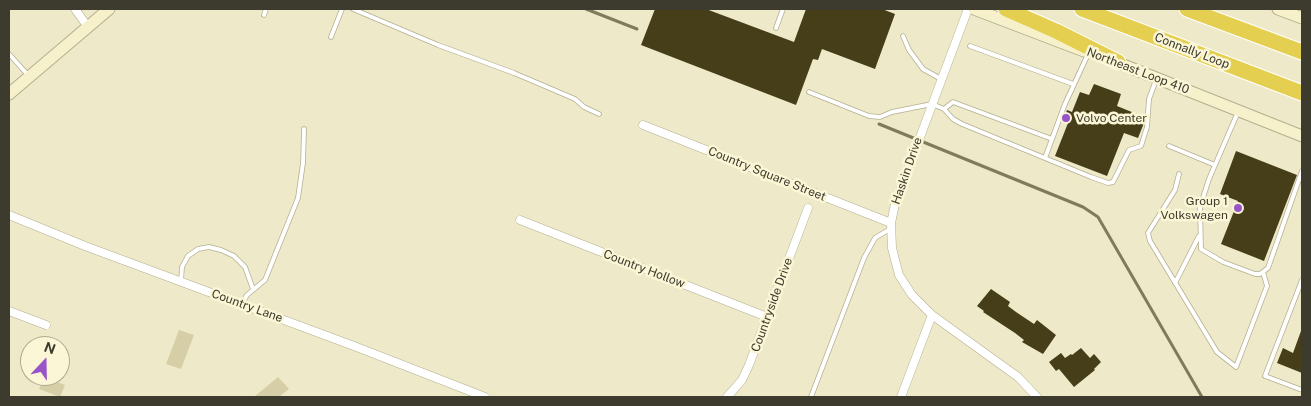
<!DOCTYPE html>
<html>
<head>
<meta charset="utf-8">
<style>
  body { margin:0 }
  #map { position:relative; width:1311px; height:406px; overflow:hidden; background:#eee9c8; font-family:"Public Sans",sans-serif }
  canvas { display:block }
  .frame { position:absolute; inset:0; border:10px solid #3d3b2e; pointer-events:none }
  .north { position:absolute; left:20px; top:336px; width:50px; height:50px; box-sizing:border-box; background:#fbf6d5; border:1px solid #afab92; border-radius:50%; rotate:21deg; font-size:14px; font-weight:700; line-height:20px; text-align:center; color:#3d3b2e }
  .north::after { content:''; display:block; margin:auto; width:18px; height:22px; background:#9954c8; clip-path:polygon(50% 0,100% 100%,50% 72%,0 100%) }
</style>
</head>
<body>
<div id="map">
<canvas width="1311" height="406"></canvas>
<div class="frame"></div>
<div class="north">N</div>
</div>
<script>
const c = document.querySelector('canvas').getContext('2d');
c.lineJoin = 'round';
function fill(path, color) {
  c.fillStyle = color;
  c.fill(path, 'evenodd');
}
function toPath(rows) {
  const path = new Path2D();
  for (const r of rows) {
    path.moveTo(r[0], r[1]);
    for (let i = 2; i < r.length; i += 2) path.lineTo(r[i], r[i + 1]);
  }
  return path;
}
function trace(path, color, width, dash) {
  c.strokeStyle = color;
  c.lineWidth = width;
  c.lineCap = dash ? 'butt' : 'round';
  c.setLineDash(dash || []);
  c.stroke(path);
}
function write(font, color, halo, rows, align = 'center') {
  c.font = font + ' "Public Sans",sans-serif';
  c.lineWidth = 5;
  c.setLineDash([]);
  c.textBaseline = 'middle';
  c.strokeStyle = halo;
  c.fillStyle = color;
  for (const [text, x, y, turn = 0] of rows) {
    c.save();
    c.translate(x, y);
    c.rotate((+turn || 0) * Math.PI / 180);
    c.textAlign = isNaN(turn) ? turn : align;
    if (halo) c.strokeText(text, 0, 0);
    c.fillText(text, 0, 0);
    c.restore();
  }
}
fill(toPath([
  [179,330,194,335,181,369,166,364],
  [44,377,65,385,60,397,39,389],
  [278,377,289,389,279,397,254,397]
]), '#d5cea6');
trace(toPath([
  [586,9,637,29],
  [879,124,1083,207,1098,217,1202,397]
]), '#807b5c', 3);
fill(toPath([
  [655,9,706,9,794,42,806,9,882,9,895,14,875,69,822,49,818,60,813,59,796,105,641,45],
  [1094,84,1121,94,1117,106,1144,117,1144,123,1138,138,1124,133,1107,176,1055,156,1068,123,1063,121,1067,110,1072,112,1080,92,1089,95],
  [1236,151,1297,175,1264,261,1221,244,1238,201,1220,194],
  [991,289,1010,302,1008,306,1016,312,1034,324,1037,320,1056,335,1043,354,1022,342,1024,340,1015,333,983,312,984,311,977,306],
  [1301,331,1302,331,1302,373,1277,363,1283,348,1293,353],
  [1081,348,1090,358,1094,354,1101,362,1094,369,1095,370,1074,387,1059,369,1056,371,1049,362,1061,353,1065,358,1071,354,1072,355]
]), '#453e19');
const lane = toPath([
  [353,9,438,45,514,73,575,99,584,107,599,114],
  [264,15,266,9],
  [776,28,783,9],
  [903,36,909,50,923,69,941,79],
  [331,37,342,9],
  [970,46,1073,84],
  [9,54,28,75],
  [809,92,869,116,880,117,892,112,932,104,944,109,953,119,962,124,1091,177,1108,183,1113,182,1129,150,1141,146,1147,127,1149,99,1156,80],
  [944,109,953,102,1052,139],
  [1238,112,1209,179,1200,207,1201,249,1223,262,1255,274,1260,274,1268,268,1302,171],
  [1169,146,1215,165],
  [1045,158,1065,104,1089,52],
  [1179,174,1175,190,1148,233,1150,241,1217,352,1236,367,1267,286,1263,272],
  [1302,280,1265,376,1302,390],
  [181,281,182,267,188,256,198,249,209,247,221,250,234,256,245,267,253,289],
  [1175,283,1199,236],
  [242,304,247,295,265,280,298,198,303,163,304,129],
  [811,397,864,258,875,238,890,229]
]);
const street = toPath([
  [75,9,88,27],
  [968,9,895,204,891,223,892,248,899,275,912,295,932,315,1018,377,1037,397],
  [643,125,891,223],
  [9,215,85,246,354,346,485,397],
  [520,220,767,317],
  [9,311,46,325],
  [727,397,742,380,749,365,808,208],
  [901,397,932,315]
]);
const secondary = toPath([
  [974,9,1084,51],
  [1278,9,1302,18],
  [1111,60,1302,136],
  [9,94,109,9]
]);
const highway = toPath([
  [1006,9,1056,31,1118,62],
  [1082,9,1302,93],
  [1187,9,1302,52]
]);
trace(lane, '#b4af90', 5.5);
trace(street, '#b4af90', 9);
trace(secondary, '#b4af90', 13);
trace(highway, '#fff', 17);
trace(lane, '#fff', 4);
trace(street, '#fff', 8);
trace(secondary, '#f7f1cb', 11);
trace(highway, '#e5cf51', 15);
for (const [x, y, r, color] of [
  [1066,118,5,"#9954c8"],
  [1238,208,5,"#9954c8"]
]) {
  const dot = new Path2D();
  dot.arc(x, y, r, 0, 2 * Math.PI);
  c.fillStyle = color;
  c.fill(dot);
  trace(dot, '#fbf6d5', 2);
}
write('12px', '#3d3b2e', '#fbf6d5', [
  ["Connally Loop",1192,51,21],
  ["Northeast Loop 410",1138,71,21],
  ["Haskin Drive",907,171,-71],
  ["Country Square Street",767,174,22],
  ["Country Hollow",644,269,21],
  ["Countryside Drive",772,305,-70],
  ["Country Lane",247,306,20]
]);
write('12px', '#3d3b2e', '#fbf6d5', [
  ["Volvo Center",1076,118],
  ["Group 1",1228,201,"right"],
  ["Volkswagen",1228,215,"right"]
], 'left');
</script>
</body>
</html>
